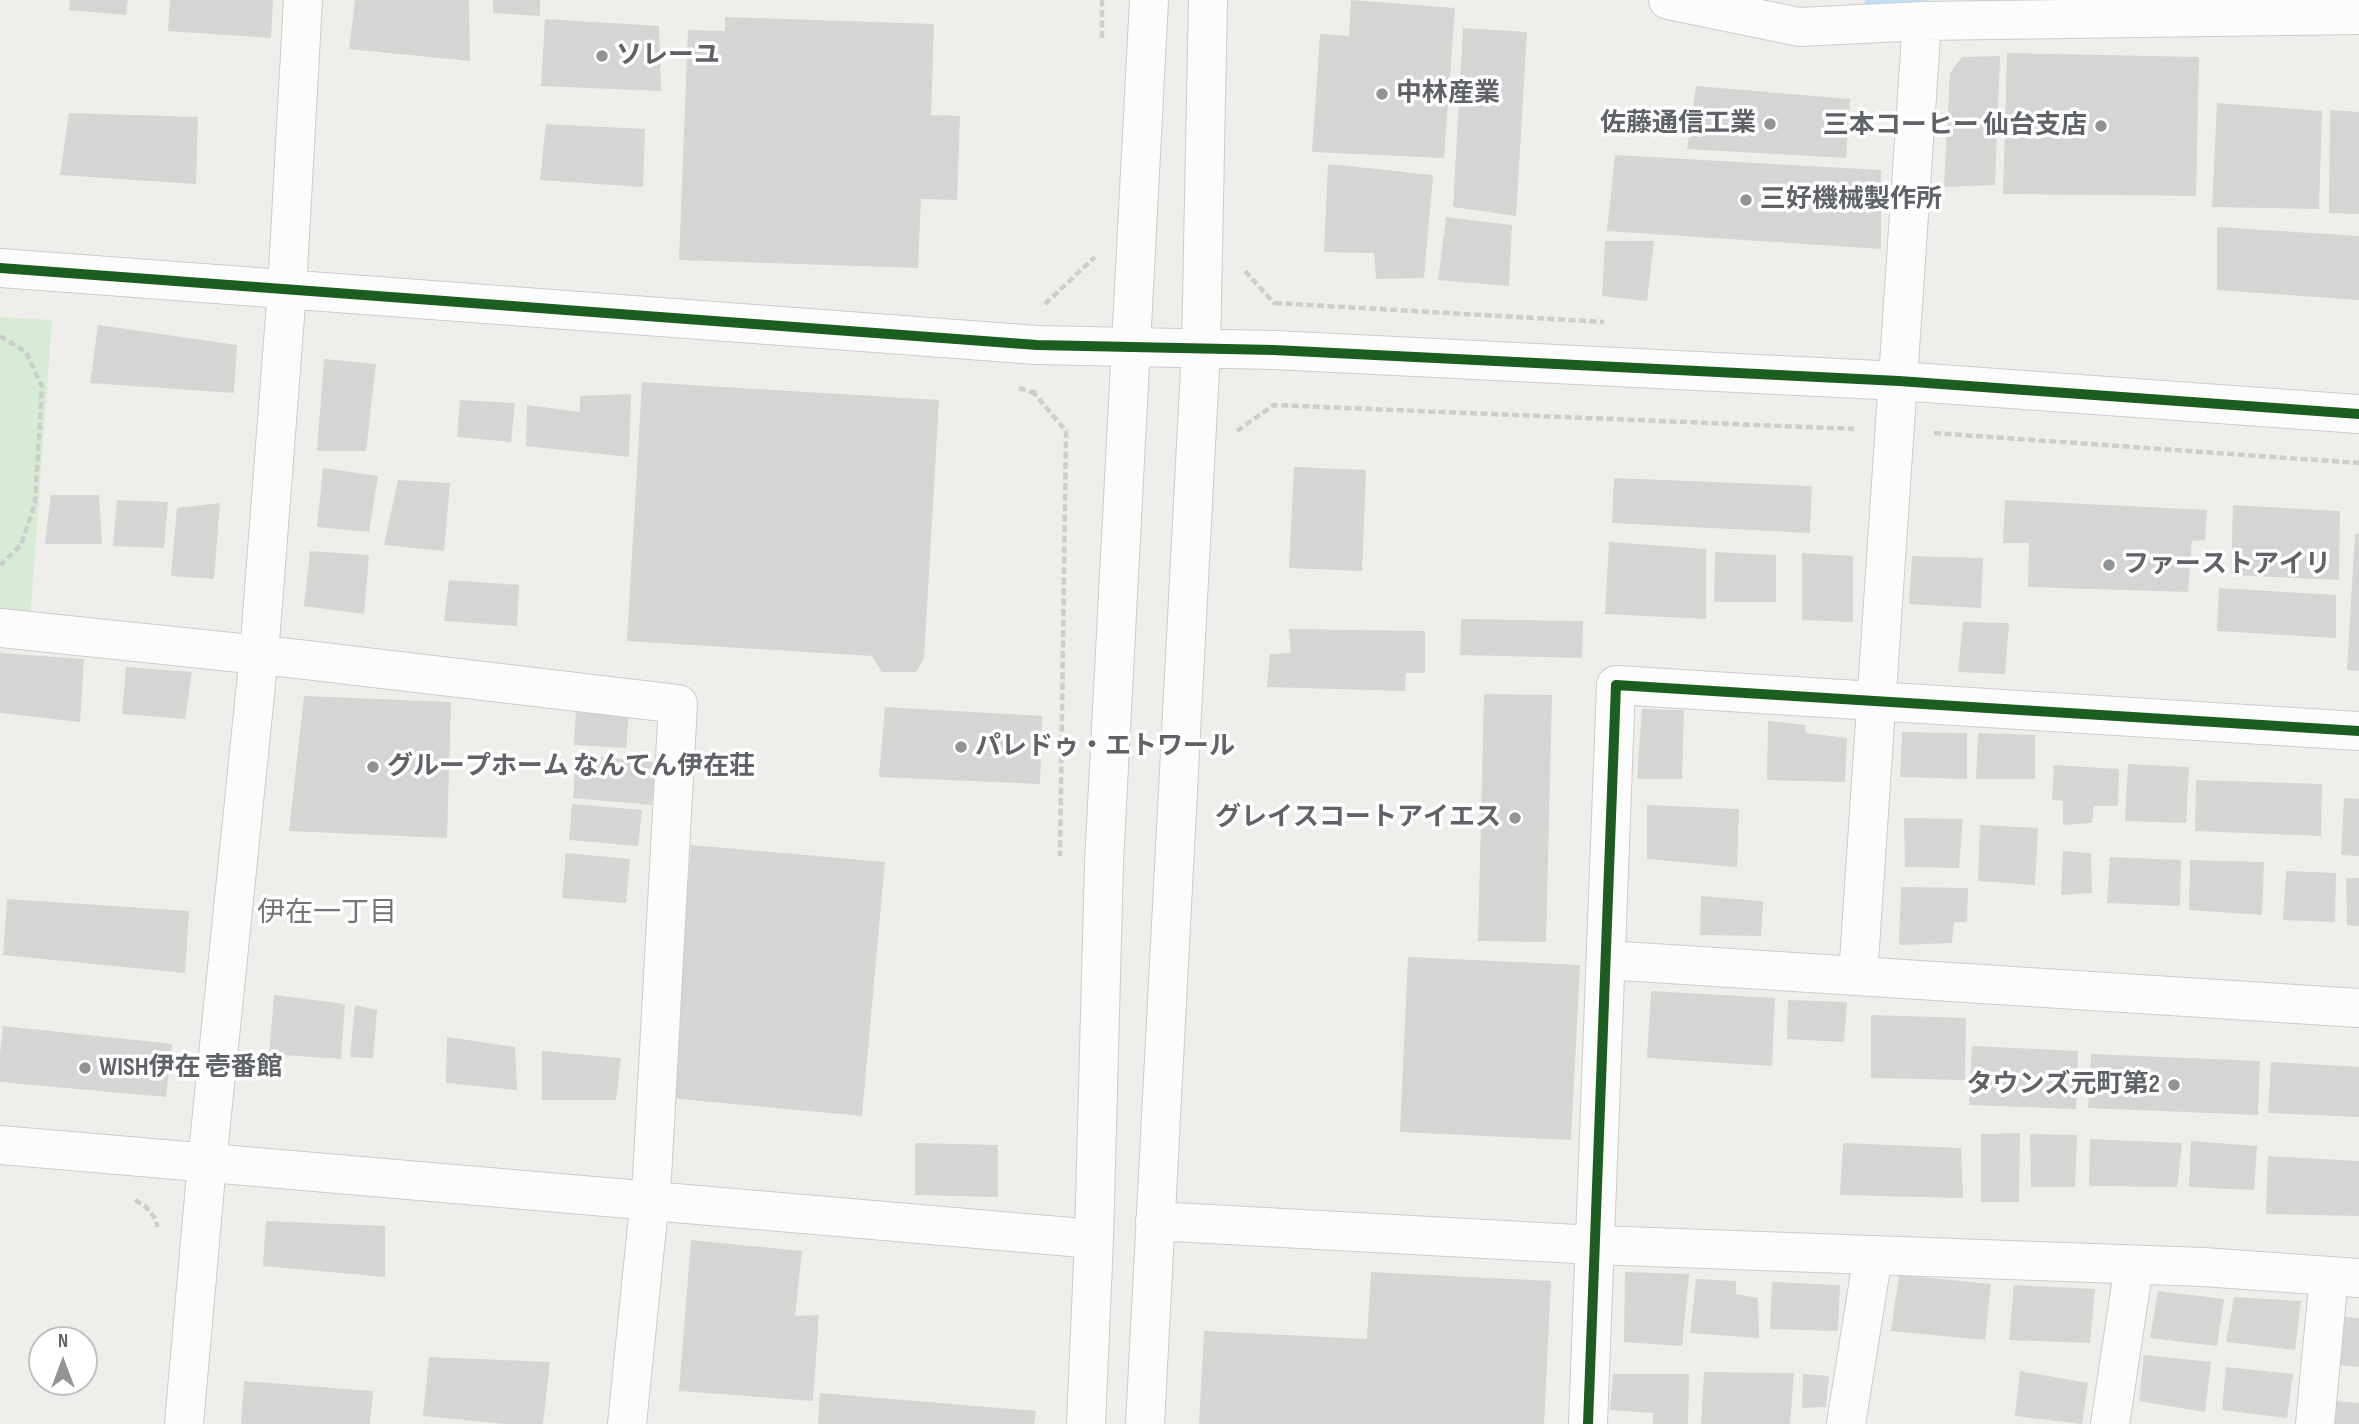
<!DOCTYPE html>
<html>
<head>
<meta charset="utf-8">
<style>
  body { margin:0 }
  #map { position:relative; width:2359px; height:1424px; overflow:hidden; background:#efeeea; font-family:"Sofia Sans Condensed",sans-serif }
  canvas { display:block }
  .north { position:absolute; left:28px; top:1326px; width:70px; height:70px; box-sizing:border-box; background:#fff; border:2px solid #bfc1c3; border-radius:50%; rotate:0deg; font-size:19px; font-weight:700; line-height:28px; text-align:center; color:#5f6368 }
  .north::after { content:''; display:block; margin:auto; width:24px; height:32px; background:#919496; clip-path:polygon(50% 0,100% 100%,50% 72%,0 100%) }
</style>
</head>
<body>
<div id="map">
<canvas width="2359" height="1424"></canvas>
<div class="north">N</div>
</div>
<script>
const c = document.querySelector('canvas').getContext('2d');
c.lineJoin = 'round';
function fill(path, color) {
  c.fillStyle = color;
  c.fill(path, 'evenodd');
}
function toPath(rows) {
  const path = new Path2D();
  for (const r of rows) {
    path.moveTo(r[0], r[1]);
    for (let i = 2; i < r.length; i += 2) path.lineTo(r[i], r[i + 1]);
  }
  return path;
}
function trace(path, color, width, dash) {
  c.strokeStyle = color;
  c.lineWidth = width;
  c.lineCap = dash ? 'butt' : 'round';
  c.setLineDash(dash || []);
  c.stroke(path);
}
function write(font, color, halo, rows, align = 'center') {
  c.font = font + ' "Sofia Sans Condensed","Noto Sans JP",sans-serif';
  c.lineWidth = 7;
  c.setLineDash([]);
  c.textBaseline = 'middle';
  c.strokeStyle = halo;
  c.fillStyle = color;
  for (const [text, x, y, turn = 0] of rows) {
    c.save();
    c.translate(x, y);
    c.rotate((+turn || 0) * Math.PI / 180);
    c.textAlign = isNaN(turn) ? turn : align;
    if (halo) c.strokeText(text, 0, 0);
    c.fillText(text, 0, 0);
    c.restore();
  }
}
fill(toPath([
  [0,317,52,320,30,621,0,619]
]), '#d8ebd6');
trace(toPath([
  [1870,5,1921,0]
]), '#bfe0f9', 12);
fill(toPath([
  [70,0,128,0,126,15,69,10],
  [170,0,273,0,271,38,168,31],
  [355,0,469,0,470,61,349,49],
  [493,0,540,0,540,16,493,13],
  [1351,0,1455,8,1444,158,1312,152,1320,34,1349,36],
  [725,17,934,24,931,115,960,116,957,200,921,199,918,268,679,260,688,30,725,31],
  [545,19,659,26,661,91,541,86],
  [1463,28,1527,32,1516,216,1453,207],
  [2007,53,2199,57,2196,196,2003,194],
  [2000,56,1995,185,1944,187,1950,73,1962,57],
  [1696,86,1850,99,1846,158,1687,149],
  [2217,103,2322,111,2319,209,2212,207],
  [2330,110,2359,112,2359,214,2329,213],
  [69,113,198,117,196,184,60,175],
  [546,124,645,129,643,187,540,180],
  [1615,155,1881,170,1881,249,1607,231],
  [1328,164,1433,175,1424,278,1376,279,1374,253,1324,252],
  [1446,217,1512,225,1509,286,1438,280],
  [2217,227,2359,236,2359,300,2217,290],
  [1605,241,1654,241,1647,301,1602,296],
  [98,325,237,345,234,393,90,383],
  [324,359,376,364,366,451,317,451],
  [642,382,939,400,924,658,916,672,882,672,872,656,627,641],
  [631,394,629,457,526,446,527,405,580,412,580,396],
  [460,400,515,403,511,442,457,437],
  [1294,467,1366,470,1362,571,1289,568],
  [323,468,378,476,369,532,317,527],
  [1614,478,1812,486,1810,533,1612,523],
  [398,480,450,483,444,551,384,545],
  [51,495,99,495,102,544,45,544],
  [117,500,168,502,164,548,113,546],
  [2005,500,2207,510,2205,540,2192,541,2188,592,2028,587,2029,543,2003,543],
  [220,503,214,579,171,576,177,508],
  [2233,505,2340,511,2339,580,2231,575],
  [2355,534,2359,534,2359,671,2347,670],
  [1609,542,1706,549,1706,619,1605,614],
  [310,551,369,555,364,614,304,606],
  [1715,552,1776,555,1776,602,1714,602],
  [1802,553,1853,556,1853,622,1802,620],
  [1912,556,1983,558,1981,608,1909,604],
  [449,580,519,585,517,626,444,621],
  [2219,588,2336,595,2336,638,2217,631],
  [1461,619,1583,621,1582,658,1460,655],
  [1963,622,2009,623,2005,674,1958,672],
  [1289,629,1425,631,1425,673,1406,673,1405,691,1267,687,1270,654,1291,653],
  [0,653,84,659,80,722,0,713],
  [126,667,192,672,185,719,122,714],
  [1484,694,1552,695,1546,942,1478,941],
  [304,696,451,702,447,838,289,831],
  [885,707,1042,716,1040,784,879,777],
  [576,708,629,711,626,748,574,745],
  [1642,709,1684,710,1682,779,1637,779],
  [1768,721,1805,725,1806,733,1847,738,1845,782,1767,780],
  [1902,732,1967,733,1967,779,1900,777],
  [1978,733,2035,735,2035,779,1976,779],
  [576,755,656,762,652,805,573,798],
  [2128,764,2189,767,2186,823,2125,821],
  [2054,765,2119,769,2118,806,2094,806,2092,823,2063,825,2063,801,2052,800],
  [2196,780,2322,784,2321,836,2195,831],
  [2344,798,2359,799,2359,856,2341,855],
  [572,804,642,810,638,846,569,840],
  [1647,805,1739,809,1737,867,1647,859],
  [1904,818,1963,819,1959,868,1905,867],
  [1980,825,2038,828,2035,885,1978,881],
  [691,845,885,862,862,1116,669,1098],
  [2063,851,2091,853,2092,893,2061,895],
  [566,853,630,859,626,903,562,898],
  [2110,857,2181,860,2180,906,2107,903],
  [2190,860,2264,862,2262,915,2189,910],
  [2286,871,2336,873,2335,922,2283,920],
  [2346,878,2359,878,2359,926,2347,925],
  [1901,887,1968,888,1967,922,1954,922,1952,943,1899,945],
  [1701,896,1763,901,1761,936,1700,935],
  [7,899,189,911,185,973,3,955],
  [1408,957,1580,965,1571,1140,1400,1132],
  [1651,991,1775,998,1772,1066,1647,1058],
  [274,995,345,1004,341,1059,269,1054],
  [1788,1000,1847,1002,1844,1042,1787,1039],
  [355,1005,377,1010,373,1058,350,1057],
  [1871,1015,1966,1018,1965,1080,1871,1078],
  [3,1026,172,1044,166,1097,0,1082,0,1054],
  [447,1037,515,1047,517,1090,446,1083],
  [1972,1046,2078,1051,2076,1109,1969,1105],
  [542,1051,621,1058,616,1100,542,1100],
  [2091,1054,2260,1061,2258,1115,2088,1108],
  [2271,1062,2359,1067,2359,1117,2268,1113],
  [2020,1133,2019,1202,1981,1202,1981,1134],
  [2030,1134,2077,1135,2075,1187,2031,1187],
  [2090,1139,2182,1143,2177,1187,2089,1186],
  [2191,1141,2257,1146,2254,1190,2189,1187],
  [915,1143,998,1145,998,1197,915,1195],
  [1843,1143,1961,1148,1963,1198,1840,1195],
  [2268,1156,2359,1161,2359,1216,2266,1214],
  [266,1221,385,1226,385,1277,263,1266],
  [691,1240,802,1251,795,1316,819,1315,813,1401,679,1391],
  [1371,1272,1551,1281,1544,1424,1199,1424,1204,1331,1367,1339],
  [1625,1272,1689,1274,1682,1346,1624,1342],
  [1899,1275,1991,1284,1985,1340,1891,1331],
  [1696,1279,1736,1281,1736,1294,1758,1298,1759,1338,1690,1333],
  [1772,1282,1840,1285,1838,1331,1770,1329],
  [2014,1285,2095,1289,2090,1343,2009,1340],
  [2158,1291,2224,1299,2217,1346,2150,1338],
  [2234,1297,2301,1301,2295,1350,2226,1342],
  [2340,1316,2359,1318,2359,1367,2338,1365],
  [2144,1355,2211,1362,2205,1412,2139,1401],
  [429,1357,550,1362,543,1424,506,1424,423,1416],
  [2226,1367,2293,1374,2287,1418,2222,1410],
  [2020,1371,2088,1383,2082,1424,2015,1416],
  [1704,1372,1794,1373,1790,1424,1701,1424],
  [1613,1374,1689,1374,1688,1424,1653,1424,1653,1413,1610,1410],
  [1803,1374,1829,1376,1826,1407,1802,1408],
  [244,1381,373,1391,370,1424,241,1424],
  [820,1393,1036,1411,1034,1424,818,1424],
  [2332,1401,2359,1403,2359,1424,2330,1424]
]), '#d6d5d3');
const minor = toPath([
  [1668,0,1799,27,1922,21,2359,15],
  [0,268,1037,345,1274,350,1899,381,2359,414],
  [0,628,298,659,678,704,652,1177,627,1424],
  [1606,960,2359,1008],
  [1858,976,1922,21],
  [0,1145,1094,1239],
  [1155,1221,1595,1245,2203,1267,2359,1278],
  [184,1424,207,1163,259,655,287,290,303,0],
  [1086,1424,1094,1239,1104,863,1149,0],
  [1145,1424,1201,349,1208,0],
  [1588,1424,1616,685,2359,731],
  [1846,1424,1873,1255],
  [2110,1424,2134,1265],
  [2315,1424,2329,1276]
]);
trace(minor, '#cbcccc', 40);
trace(toPath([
  [1102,38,1102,0],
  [1245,271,1275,304],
  [1275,303,1604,322],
  [1045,304,1095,257],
  [0,336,26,352,42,387,35,503,21,545,0,565],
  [1019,388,1034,393],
  [1035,390,1034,393,1066,431,1060,856],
  [1237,431,1274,405,1854,429],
  [1934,433,2359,463],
  [135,1200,145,1206,156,1219,157,1227]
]), '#cacfcc', 4.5, [7, 3.5]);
trace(minor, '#fdfcfc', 38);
trace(toPath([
  [0,268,1037,345,1274,350,1899,381,2359,414],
  [1588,1424,1616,685,2359,731]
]), '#1b5e20', 10);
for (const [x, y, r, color] of [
  [602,56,7,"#919496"],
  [1382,94,7,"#919496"],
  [1770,124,7,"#919496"],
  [2101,126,7,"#919496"],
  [1746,200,7,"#919496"],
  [2109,565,7,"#919496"],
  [961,747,7,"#919496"],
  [373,767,7,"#919496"],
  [1515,818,7,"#919496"],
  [85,1068,7,"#919496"],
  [2174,1085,7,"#919496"]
]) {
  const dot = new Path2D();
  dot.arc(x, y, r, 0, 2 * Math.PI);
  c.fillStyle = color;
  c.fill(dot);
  trace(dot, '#fff', 2.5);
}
write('bold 26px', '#5f6368', '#fff', [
  ["ソレーユ",616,56],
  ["中林産業",1396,94],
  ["佐藤通信工業",1756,124,"right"],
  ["三本コーヒー 仙台支店",2087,126,"right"],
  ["三好機械製作所",1760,200],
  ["ファーストアイリ",2123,565],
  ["パレドゥ・エトワール",975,747],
  ["グループホーム なんてん伊在荘",387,767],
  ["グレイスコートアイエス",1501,818,"right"],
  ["WISH伊在 壱番館",99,1068],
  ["タウンズ元町第2",2160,1085,"right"]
], 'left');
write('28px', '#70757a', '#fff', [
  ["伊在一丁目",327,914]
]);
</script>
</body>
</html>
